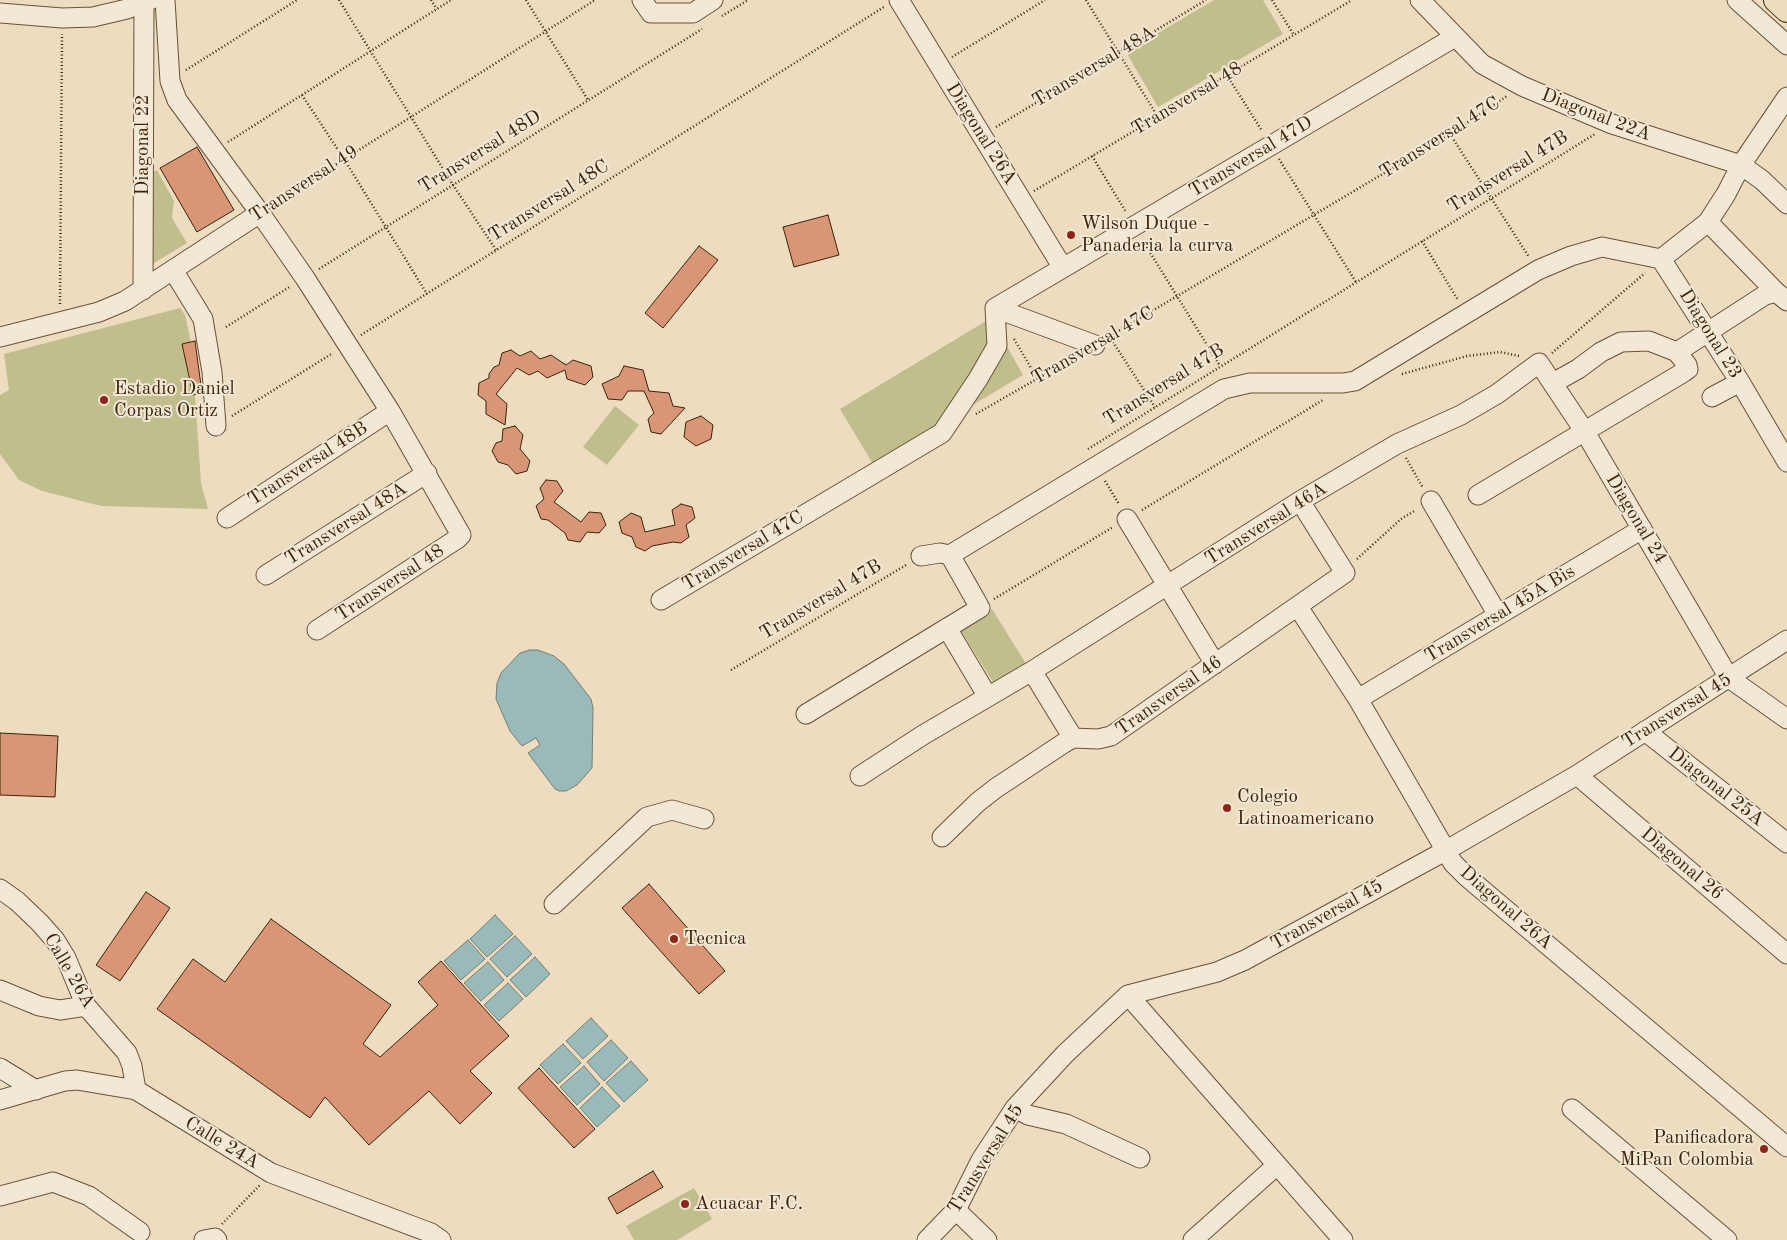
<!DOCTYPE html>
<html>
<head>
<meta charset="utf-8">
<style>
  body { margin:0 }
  canvas { display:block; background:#eddcc0 }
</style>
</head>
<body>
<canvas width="1787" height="1240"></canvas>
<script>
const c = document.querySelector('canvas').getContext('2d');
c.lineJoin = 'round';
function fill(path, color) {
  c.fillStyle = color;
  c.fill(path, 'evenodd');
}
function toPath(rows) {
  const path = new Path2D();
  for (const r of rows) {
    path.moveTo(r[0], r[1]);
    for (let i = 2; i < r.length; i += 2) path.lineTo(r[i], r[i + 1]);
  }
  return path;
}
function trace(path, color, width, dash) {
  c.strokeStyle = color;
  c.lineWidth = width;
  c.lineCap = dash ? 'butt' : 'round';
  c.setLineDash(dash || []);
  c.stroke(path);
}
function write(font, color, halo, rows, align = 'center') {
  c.font = font + ' "Old Standard TT",serif';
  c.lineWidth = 4;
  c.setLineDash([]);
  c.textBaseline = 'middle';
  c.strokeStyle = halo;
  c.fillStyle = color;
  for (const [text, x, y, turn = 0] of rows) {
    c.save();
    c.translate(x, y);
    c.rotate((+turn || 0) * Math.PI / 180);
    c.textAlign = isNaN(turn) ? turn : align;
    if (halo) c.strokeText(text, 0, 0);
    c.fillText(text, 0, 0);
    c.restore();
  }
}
fill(toPath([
  [1214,0,1263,0,1283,34,1158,107,1126,52],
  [157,170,174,201,172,218,187,243,154,263,150,262,151,173],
  [180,308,185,315,191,342,182,344,192,395,195,394,201,483,208,509,101,506,42,491,19,480,0,454,0,395,9,390,4,354],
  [991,318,1023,375,873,464,840,409],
  [615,406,639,425,607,465,583,447],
  [992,609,1028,667,996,687,960,629],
  [694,1188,712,1219,677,1240,634,1240,626,1226]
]), '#c0be8d');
const water = toPath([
  [530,650,538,650,554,656,564,664,591,699,593,708,592,768,577,785,566,791,559,791,555,789,528,753,540,745,536,738,522,746,510,731,496,699,497,683,501,673,520,653,530,650],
  [495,915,513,934,487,957,470,939,495,915],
  [515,936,532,954,507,977,490,959,515,936],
  [468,940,485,959,461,980,444,961,468,940],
  [535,957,550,974,526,997,510,980,535,957],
  [488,962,504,980,481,1001,464,983,488,962],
  [508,983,523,999,499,1021,484,1005,508,983],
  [591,1018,608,1036,583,1059,566,1041,591,1018],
  [611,1040,628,1058,604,1081,587,1062,611,1040],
  [563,1044,581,1063,558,1084,540,1065,563,1044],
  [631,1061,648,1080,624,1102,606,1083,631,1061],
  [584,1066,600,1084,577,1105,560,1087,584,1066],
  [602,1087,620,1106,597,1127,580,1108,602,1087]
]);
fill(water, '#9abab9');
trace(water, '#757e72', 1);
const building = toPath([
  [197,147,234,210,197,232,160,168,197,147],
  [828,215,839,255,794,267,783,227,828,215],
  [699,246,718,260,663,328,645,313,699,246],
  [195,341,202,393,193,395,182,344,195,341],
  [511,350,520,356,531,351,540,359,551,355,566,365,573,360,591,366,593,377,585,385,567,379,565,370,547,378,538,371,529,375,517,368,496,394,507,404,505,425,486,414,486,401,478,395,479,383,489,378,489,374,494,367,499,365,502,353,511,350],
  [624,366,643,370,649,391,669,393,673,406,685,408,661,434,651,432,648,419,654,413,644,391,628,391,622,400,608,399,602,384,619,376,624,366],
  [701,416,713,425,711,439,696,446,684,437,686,422,701,416],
  [515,426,523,435,520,449,530,461,527,471,516,474,508,465,498,462,492,451,496,443,502,441,503,429,515,426],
  [546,480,557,481,563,491,554,502,581,522,589,512,601,513,606,525,599,533,587,532,580,542,568,540,565,533,548,520,541,519,536,506,544,499,540,488,546,480],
  [681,504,692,507,695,518,686,525,689,537,681,543,673,542,652,546,645,551,636,547,632,537,622,533,619,522,631,513,641,517,645,532,675,525,672,510,681,504],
  [0,733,58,736,55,797,0,795,0,733],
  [649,884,725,971,699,994,622,908,649,884],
  [146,892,170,908,120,981,96,965,146,892],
  [271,919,391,1005,363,1044,380,1057,438,1005,418,982,441,961,509,1036,470,1071,492,1093,460,1124,429,1091,369,1145,325,1097,310,1118,157,1009,193,959,225,982,271,919],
  [539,1068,595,1129,574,1148,518,1088,539,1068],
  [653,1171,663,1187,617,1214,608,1198,653,1171]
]);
fill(building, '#d89677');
trace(building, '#3e2307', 1);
const minor = toPath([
  [165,0,170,81,177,100,260,213,305,278,390,411,461,535,457,539,317,630],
  [642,0,651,13,693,13,713,0],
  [899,0,1063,268],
  [1420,0,1482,64,1522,86,1612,124,1741,165,1762,180,1787,204],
  [1737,0,1787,45],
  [0,13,62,18,93,17,127,9,150,0],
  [1708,222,1776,292],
  [1661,259,1708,222,1726,194,1741,165,1787,97],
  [173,270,203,319,212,372,216,426],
  [143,290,144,0],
  [995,308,1455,37],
  [995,308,1095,345],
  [0,337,99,312,125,301,260,213],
  [1553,383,1578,369,1601,352,1621,342,1649,341,1677,352],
  [1712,397,1740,382],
  [1478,495,1684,372,1688,369,1687,365,1677,352,1765,295,1776,292,1787,301],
  [1431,501,1498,615],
  [227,518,390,411],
  [1127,519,1215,664],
  [950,555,1224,389,1250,383,1343,383,1355,381,1538,270,1571,256,1602,247,1661,259,1740,382,1787,462],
  [266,575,427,473],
  [661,600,942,433,978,379,997,346,995,308],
  [1298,607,1358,699,1453,863,1467,877,1787,1147],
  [947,628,988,697],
  [1032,671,1073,738],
  [1358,699,1642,529],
  [806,714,980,608,950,555,940,553,921,556],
  [1645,731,1787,843],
  [1577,775,1787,954],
  [860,776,923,735,1032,671,1300,501,1397,444,1461,415,1497,394,1539,363,1585,432,1729,678,1787,719],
  [942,837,978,802,996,788,1064,743,1073,738,1098,739,1111,736,1345,573,1300,501],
  [0,889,17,901,40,923,55,940,66,958,86,1006,127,1053,132,1066,136,1090],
  [554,904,647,817,672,810,704,819],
  [0,990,39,1006,60,1010,86,1006],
  [1128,995,1343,1240],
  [0,1068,36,1090],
  [0,1100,65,1081,77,1080,136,1090,271,1173,431,1233,441,1240],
  [1015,1108,1028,1115,1066,1124,1140,1158],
  [1572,1109,1727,1240],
  [0,1196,53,1182,89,1196,140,1232],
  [956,1210,987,1240],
  [204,1240,215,1238,217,1240],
  [927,1240,956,1210,981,1160,1015,1108,1065,1054,1128,995,1217,972,1245,960,1445,851,1577,775,1787,640],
  [1193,1240,1277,1165]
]);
const major = toPath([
  [1776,0,1787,10]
]);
trace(minor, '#6a5135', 21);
trace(major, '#3e2307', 26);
trace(toPath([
  [339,0,453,185,496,250],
  [431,0,437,9],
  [526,0,588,100],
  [1086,0,1158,117],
  [1272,0,1294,35],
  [722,16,748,0],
  [952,57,1045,0],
  [186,70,297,0],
  [1227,75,1262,131],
  [302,95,344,159,427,294],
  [996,127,1206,0],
  [1450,134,1529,257],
  [228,142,451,0],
  [1092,156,1126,212],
  [1279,159,1356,282],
  [1034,191,1352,0],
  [274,204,595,0],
  [1143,241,1220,366],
  [1422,241,1458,300],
  [319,269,702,29],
  [60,304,62,34],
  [226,327,291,286],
  [361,335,884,7],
  [1110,336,1450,134,1507,96],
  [1014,339,1037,378],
  [1111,339,1155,407],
  [1552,353,1645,273],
  [1402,374,1467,356,1500,352,1519,356],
  [976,414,1075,357],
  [232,416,333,353],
  [1088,449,1595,134],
  [1406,458,1423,488],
  [1105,481,1119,504],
  [1142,510,1323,400],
  [1357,559,1401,519,1416,510],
  [994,599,1113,527],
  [731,670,906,565],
  [222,1224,260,1185]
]), '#3e2307', 2.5, [1, 2.5]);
trace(minor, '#f3e8d6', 19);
trace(major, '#eddcc0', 24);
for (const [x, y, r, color] of [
  [1071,235,5,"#8f2418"],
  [104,400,5,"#8f2418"],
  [1227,808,5,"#8f2418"],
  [674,939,5,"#8f2418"],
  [1764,1149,5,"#8f2418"],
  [685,1204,5,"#8f2418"]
]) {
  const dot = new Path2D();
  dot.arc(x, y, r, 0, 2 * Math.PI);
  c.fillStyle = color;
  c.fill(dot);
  trace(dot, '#f3e8d6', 2);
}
write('19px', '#3e2307', '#f3e8d6', [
  ["Transversal 48A",1094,67,-31],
  ["Transversal 48",1187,99,-31],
  ["Diagonal 22A",1596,115,21],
  ["Diagonal 26A",981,134,58],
  ["Transversal 47C",1440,138,-32],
  ["Diagonal 22",143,145,-90],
  ["Transversal 48D",480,152,-32],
  ["Transversal 47D",1251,157,-31],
  ["Transversal 47B",1508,172,-32],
  ["Transversal 49",304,184,-33],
  ["Transversal 48C",549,201,-32],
  ["Diagonal 23",1710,334,58],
  ["Transversal 47C",1093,346,-30],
  ["Transversal 47B",1164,385,-32],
  ["Transversal 48B",308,464,-33],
  ["Diagonal 24",1636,519,59],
  ["Transversal 48A",346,524,-32],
  ["Transversal 46A",1266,524,-32],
  ["Transversal 47C",743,551,-31],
  ["Transversal 48",390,583,-33],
  ["Transversal 47B",821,600,-31],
  ["Transversal 45A Bis",1500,614,-31],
  ["Transversal 46",1169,696,-35],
  ["Transversal 45",1677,711,-32],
  ["Diagonal 25A",1716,787,38],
  ["Diagonal 26",1682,864,40],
  ["Diagonal 26A",1506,908,41],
  ["Transversal 45",1327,915,-29],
  ["Calle 26A",69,971,60],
  ["Calle 24A",222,1143,31],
  ["Transversal 45",986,1159,-58]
]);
write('19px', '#3e2307', '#f3e8d6', [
  ["Wilson Duque -",1081,224],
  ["Panaderia la curva",1081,246],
  ["Estadio Daniel",114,389],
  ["Corpas Ortiz",114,411],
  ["Colegio",1237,797],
  ["Latinoamericano",1237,819],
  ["Tecnica",684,939],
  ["Panificadora",1754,1138,"right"],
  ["MiPan Colombia",1754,1160,"right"],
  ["Acuacar F.C.",695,1204]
], 'left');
</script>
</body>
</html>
